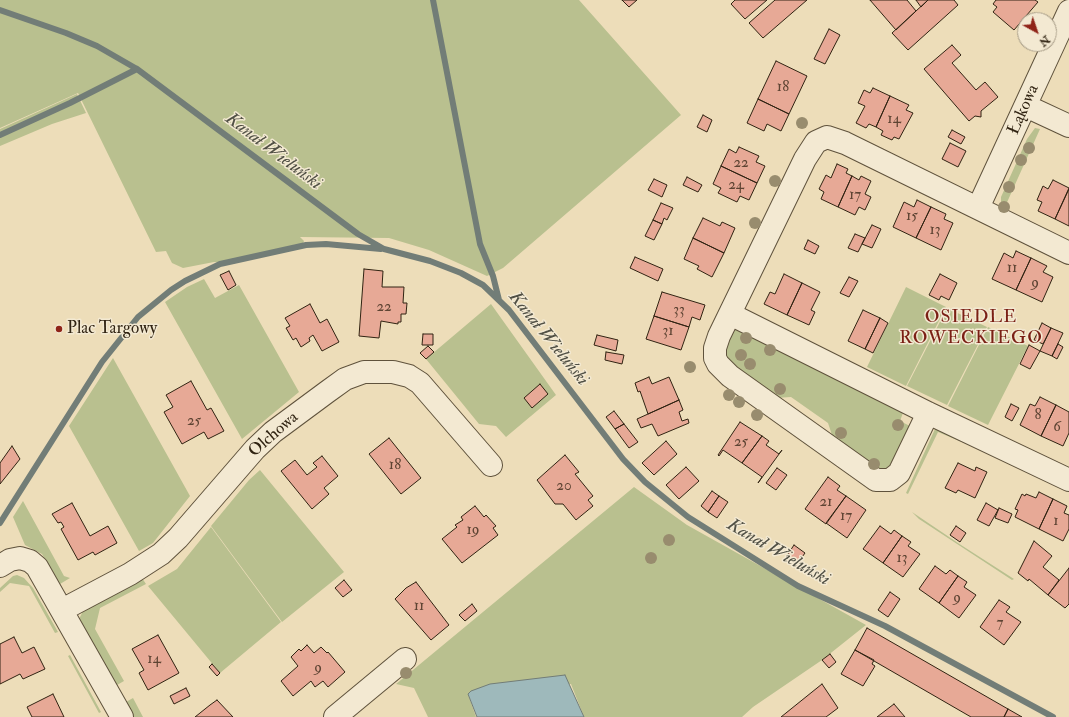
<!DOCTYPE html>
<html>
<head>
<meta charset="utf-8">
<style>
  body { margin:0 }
  #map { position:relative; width:1069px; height:717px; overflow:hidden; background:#edddb9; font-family:"IM FELL Double Pica",serif }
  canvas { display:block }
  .north { position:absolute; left:1017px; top:12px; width:40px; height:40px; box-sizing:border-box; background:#f3e9d2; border:1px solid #a59a85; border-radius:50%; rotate:140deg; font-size:11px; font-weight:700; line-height:16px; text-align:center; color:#302312 }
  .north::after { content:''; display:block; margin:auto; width:14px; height:18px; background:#8f2418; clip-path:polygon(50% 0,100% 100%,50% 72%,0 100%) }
</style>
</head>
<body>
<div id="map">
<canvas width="1069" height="717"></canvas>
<div class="north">N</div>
</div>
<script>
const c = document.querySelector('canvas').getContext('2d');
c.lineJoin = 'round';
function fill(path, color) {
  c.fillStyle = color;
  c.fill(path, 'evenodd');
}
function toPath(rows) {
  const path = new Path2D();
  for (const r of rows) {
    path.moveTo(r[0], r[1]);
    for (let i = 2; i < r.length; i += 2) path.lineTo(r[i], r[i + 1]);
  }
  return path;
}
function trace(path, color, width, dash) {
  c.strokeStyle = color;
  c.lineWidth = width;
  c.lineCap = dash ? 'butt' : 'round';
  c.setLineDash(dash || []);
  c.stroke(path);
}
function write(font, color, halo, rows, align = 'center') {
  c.font = font + ' "IM FELL Double Pica",serif';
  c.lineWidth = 3;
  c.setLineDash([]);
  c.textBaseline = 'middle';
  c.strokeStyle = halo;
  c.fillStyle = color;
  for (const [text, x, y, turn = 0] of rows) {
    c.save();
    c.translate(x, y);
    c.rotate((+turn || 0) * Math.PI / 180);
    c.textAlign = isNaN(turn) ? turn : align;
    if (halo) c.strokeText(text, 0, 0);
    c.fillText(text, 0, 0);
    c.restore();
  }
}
fill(toPath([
  [0,0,579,0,681,115,503,268,487,276,429,250,389,238,300,237,304,241,301,248,231,263,214,262,183,268,172,263,166,251,156,252,78,93,0,128],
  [77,94,86,113,52,124,0,146,0,129],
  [1035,128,1040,129,1004,209,1001,202,1001,197,1027,139],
  [204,279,215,298,239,285,299,392,242,439,165,302,187,287],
  [906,287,946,307,906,386,867,367],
  [491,304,556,395,506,437,496,426,479,424,426,359],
  [947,308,987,327,947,405,907,386],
  [988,327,1028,346,988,425,948,406],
  [740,328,904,410,900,421,912,427,891,467,881,470,874,468,833,438,828,423,791,397,776,398,725,361,724,348,732,331],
  [113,358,190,496,153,543,139,551,69,426],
  [935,429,970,441,969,445,938,432,908,494,906,493],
  [260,470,344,572,282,622,211,526,249,480],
  [634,487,687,525,866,625,822,660,753,707,742,717,584,717,571,684,468,694,476,717,428,717,414,688,396,684],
  [23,501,64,576,70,578,60,584,42,554,25,545,13,517],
  [912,512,961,545,1014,579,1012,580,919,519],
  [211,527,281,622,220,673,148,586,177,569],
  [17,575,24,578,33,588,58,632,55,633,29,586,10,583,0,592,0,588,13,576],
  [140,575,146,584,100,608,95,629,124,681,117,685,114,683,79,619,84,609],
  [70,655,101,712,99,713,68,656],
  [133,698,143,717,133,717,126,705,126,702]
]), '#b9c08f');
const water = toPath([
  [565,675,584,717,477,717,468,694,471,691,490,684,565,675]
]);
fill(water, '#9eb9bb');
trace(water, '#727d77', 1);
trace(toPath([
  [433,0,480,244,493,276,499,300],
  [0,10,66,33,97,46,137,69,358,234,384,249,430,261,461,273,483,285,509,310,623,459,645,482,688,517,798,586,885,626,1053,717],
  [0,135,70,103,137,69],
  [0,523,102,362,138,317,171,290,185,281,220,264,306,245,326,244,381,249]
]), '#727d77', 6);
const building = toPath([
  [622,0,637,0,629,7,622,0],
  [735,0,767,0,745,19,731,4,735,0],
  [775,0,807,0,763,38,749,23,775,0],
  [870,0,907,0,916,11,896,30,870,0],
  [916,0,928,0,921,7,916,0],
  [928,0,954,0,958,5,908,50,892,33,928,0],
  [996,0,1035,0,1038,2,1014,30,993,12,997,7,993,4,996,0],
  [829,29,840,35,825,64,814,59,829,29],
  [952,45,961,55,952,63,976,90,985,82,998,97,981,111,981,117,975,116,969,121,924,69,952,45],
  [776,61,807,76,789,114,758,99,776,61],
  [873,88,890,96,876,127,869,124,866,128,856,123,865,106,858,103,864,90,870,93,873,88],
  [890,96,909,105,906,110,913,113,899,139,894,137,892,140,881,135,883,131,876,127,890,96],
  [758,99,789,114,781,131,767,124,764,131,747,123,758,99],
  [703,115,712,120,707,132,697,127,703,115],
  [952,130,965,137,961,144,948,137,952,130],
  [950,143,966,151,958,167,942,159,950,143],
  [739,147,759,156,756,162,765,166,757,183,721,166,729,149,736,153,739,147],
  [837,164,848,169,846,173,852,176,838,207,821,199,824,192,819,189,826,175,831,178,837,164],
  [721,166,757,183,749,200,740,196,737,202,718,193,721,188,713,184,721,166],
  [852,176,859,180,861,176,871,181,865,194,871,197,865,210,859,207,855,215,838,207,852,176],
  [687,177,702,185,698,192,683,185,687,177],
  [654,179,667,185,662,197,648,190,654,179],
  [1053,180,1069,188,1055,219,1038,211,1042,202,1037,200,1043,186,1048,189,1053,180],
  [1069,189,1069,226,1055,219,1069,189],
  [917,200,931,207,916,238,893,227,904,202,914,207,917,200],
  [661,203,673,208,667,220,664,218,662,224,653,220,661,203],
  [931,207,946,214,944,219,953,223,941,250,916,238,931,207],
  [703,218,720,226,722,222,735,228,724,253,693,238,703,218],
  [653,220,662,224,654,240,645,236,653,220],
  [872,225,881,229,872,248,862,244,872,225],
  [855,234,865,238,858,252,848,248,855,234],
  [693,238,724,253,712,277,697,269,699,266,684,259,693,238],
  [808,240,819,246,815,254,804,249,808,240],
  [1016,251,1031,258,1016,290,992,279,1004,253,1013,258,1016,251],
  [635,257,663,269,658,281,630,268,635,257],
  [1031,258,1047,266,1043,272,1053,277,1042,302,1016,290,1031,258],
  [364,269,383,271,382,287,404,287,403,303,407,303,406,314,401,314,401,322,398,322,398,324,381,321,379,338,359,336,364,269],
  [229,271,236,285,228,290,220,275,229,271],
  [784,274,802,283,787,315,764,304,770,292,775,294,784,274],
  [940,274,957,283,949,300,941,296,939,300,929,295,940,274],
  [849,277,858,281,849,297,840,293,849,277],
  [802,283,820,292,811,310,815,312,809,325,787,315,802,283],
  [662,292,705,305,700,320,692,317,689,327,654,316,662,292],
  [310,304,320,323,327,319,339,342,322,351,313,335,309,338,310,341,301,347,296,338,293,340,286,328,290,326,285,318,310,304],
  [863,310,880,318,865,349,848,341,863,310],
  [654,316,689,327,681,350,646,339,654,316],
  [880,318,888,323,873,353,865,349,880,318],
  [1042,323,1051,328,1043,344,1034,340,1042,323],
  [1051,328,1063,333,1052,356,1040,351,1051,328],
  [423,334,433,334,433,345,422,345,423,334],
  [597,335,618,340,616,351,594,345,597,335],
  [1058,344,1063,347,1057,359,1052,356,1058,344],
  [1029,345,1040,351,1030,369,1020,364,1029,345],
  [428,346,434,352,426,359,420,353,428,346],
  [606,352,624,355,622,364,605,360,606,352],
  [649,377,652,384,669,377,679,400,648,414,640,391,638,392,635,383,649,377],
  [191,381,207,410,211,408,224,431,208,439,204,432,182,444,164,412,173,407,166,395,191,381],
  [540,384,548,394,532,408,524,398,540,384],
  [1040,397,1056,405,1041,436,1020,425,1030,404,1035,406,1040,397],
  [679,400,683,410,679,412,682,421,688,419,689,423,658,436,652,424,641,428,637,419,679,400],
  [1011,404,1019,408,1012,421,1005,417,1011,404],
  [1056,405,1069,412,1069,433,1063,446,1041,436,1056,405],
  [614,411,624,424,615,429,606,417,614,411],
  [740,422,762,436,742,463,723,450,719,456,718,455,740,422],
  [624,424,638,442,629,448,615,429,624,424],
  [762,436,769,441,766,445,779,454,782,450,758,483,762,477,742,463,762,436],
  [389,438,421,478,401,494,369,454,389,438],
  [666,441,677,454,654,475,642,463,666,441],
  [12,446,20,459,0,484,0,463,12,446],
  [565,455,579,472,575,474,593,496,588,500,593,506,576,520,563,504,555,504,537,480,565,455],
  [322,456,338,476,324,488,329,494,312,509,281,471,295,460,307,475,317,467,313,463,322,456],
  [958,463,975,471,976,467,987,472,975,498,958,490,956,493,945,488,958,463],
  [686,467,699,481,679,499,666,485,686,467],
  [777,468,787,475,776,490,766,483,777,468],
  [828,477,840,486,837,490,846,496,826,524,805,509,828,477],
  [712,491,719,496,708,512,701,506,712,491],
  [1039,492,1053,499,1039,529,1015,517,1018,510,1015,509,1022,494,1025,496,1026,494,1036,498,1039,492],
  [719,496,728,502,717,518,708,512,719,496],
  [846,496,866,510,847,538,826,523,846,496],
  [1053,499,1067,506,1064,513,1069,515,1069,529,1063,541,1039,529,1053,499],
  [72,503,90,536,108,526,117,543,95,555,93,552,78,560,61,529,64,527,61,522,58,523,52,514,72,503],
  [986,503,998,510,989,526,977,520,986,503],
  [475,506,484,517,486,515,496,526,493,528,498,535,462,563,442,539,457,527,455,525,463,520,461,517,475,506],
  [999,508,1012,514,1008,523,995,518,999,508],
  [880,526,891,534,894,530,902,536,883,563,863,549,880,526],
  [956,526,966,533,960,542,950,535,956,526],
  [902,536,911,542,908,546,920,554,903,577,883,563,902,536],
  [1034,541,1052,556,1043,567,1059,580,1048,595,1029,579,1028,581,1018,573,1034,541],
  [794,545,805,553,797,564,786,557,794,545],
  [935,566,946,574,950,570,958,576,939,603,919,589,935,566],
  [1069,568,1069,604,1065,608,1048,595,1069,568],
  [958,576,967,582,964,587,976,595,959,618,939,603,958,576],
  [344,580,352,590,343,597,335,588,344,580],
  [416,582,449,625,431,640,395,599,406,588,416,582],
  [890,592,900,599,888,617,878,610,890,592],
  [999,600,1010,607,1006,612,1021,622,1004,645,980,627,999,600],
  [472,604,477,611,465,621,459,615,472,604],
  [867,628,1008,709,1004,717,971,717,855,650,867,628],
  [158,635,179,673,148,690,139,673,144,670,132,649,158,635],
  [14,637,22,653,34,647,45,669,23,679,20,674,0,684,0,644,14,637],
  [307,645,314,653,321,647,327,653,328,652,345,672,328,687,323,681,315,687,311,681,293,696,281,681,298,666,291,657,299,649,301,651,307,645],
  [855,650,874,660,872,664,875,666,863,686,841,674,855,650],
  [830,654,836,662,829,668,822,660,830,654],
  [212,664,220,673,217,676,209,667,212,664],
  [822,684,838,708,826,717,781,717,822,684],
  [186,688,190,696,174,704,170,696,186,688],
  [53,694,64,717,32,717,27,707,53,694],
  [217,700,233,717,195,717,210,705,217,700],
  [894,704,905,717,877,717,894,704],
  [1008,709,1022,717,1004,717,1008,709]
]);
fill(building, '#e7a996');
trace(building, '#302312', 1);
const minor = toPath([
  [1026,106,1069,126],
  [978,208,1069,11],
  [730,314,928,413,1069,480],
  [928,413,899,473,890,480,876,480,730,376,718,364,715,358,715,348,719,336,805,159,816,142,827,137,845,143,1069,253],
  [0,566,10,560,20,558,30,561,37,567,122,717],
  [62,610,130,574,161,554,178,538,255,449,273,432,327,392,345,379,364,372,393,372,409,376,420,383,491,465],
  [335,717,405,659]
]);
trace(minor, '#5f523c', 24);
trace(minor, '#f3e9d2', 22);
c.fillStyle = '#988c6e';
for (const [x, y] of [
  [802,123],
  [1029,148],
  [1021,160],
  [775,181],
  [1009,187],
  [1004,207],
  [755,223],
  [746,338],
  [770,350],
  [741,355],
  [750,364],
  [690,367],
  [780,389],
  [729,395],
  [739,402],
  [757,415],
  [898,425],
  [841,433],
  [874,464],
  [669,540],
  [651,558],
  [406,673]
]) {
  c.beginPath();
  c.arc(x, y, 6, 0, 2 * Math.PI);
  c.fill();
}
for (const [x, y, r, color] of [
  [59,329,4,"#8f2418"]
]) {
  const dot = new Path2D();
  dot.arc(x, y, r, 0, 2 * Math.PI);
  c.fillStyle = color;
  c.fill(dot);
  trace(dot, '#f3e9d2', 1.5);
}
write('15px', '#5e4433', null, [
  ["18",783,88],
  ["14",894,120],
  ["22",741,164],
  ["24",736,186],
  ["17",855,196],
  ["15",912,217],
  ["13",935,231],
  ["11",1012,269],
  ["9",1035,284],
  ["22",384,308],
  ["33",679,311],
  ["31",668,332],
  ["8",1038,416],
  ["25",194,422],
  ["6",1057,428],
  ["25",741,443],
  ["18",395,466],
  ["20",564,487],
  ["21",826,503],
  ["17",846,517],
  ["1",1056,522],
  ["19",473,531],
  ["13",902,559],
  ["9",957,599],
  ["11",419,607],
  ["7",1000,624],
  ["14",154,660],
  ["9",318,669]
]);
write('17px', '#302312', '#f3e9d2', [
  ["Łąkowa",1024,110,-66],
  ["Olchowa",274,435,-41]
]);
write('17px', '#302312', '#f3e9d2', [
  ["Plac Targowy",67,329]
], 'left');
write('italic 18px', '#515045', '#f3e9d2', [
  ["Kanał Wieluński",273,152,37],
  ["Kanał Wieluński",548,339,51],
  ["Kanał Wieluński",778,553,30]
]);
c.letterSpacing = '1px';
write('18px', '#7a1f14', '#f3e9d2', [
  ["OSIEDLE",971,318],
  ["ROWECKIEGO",971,339]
]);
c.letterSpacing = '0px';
</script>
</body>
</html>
